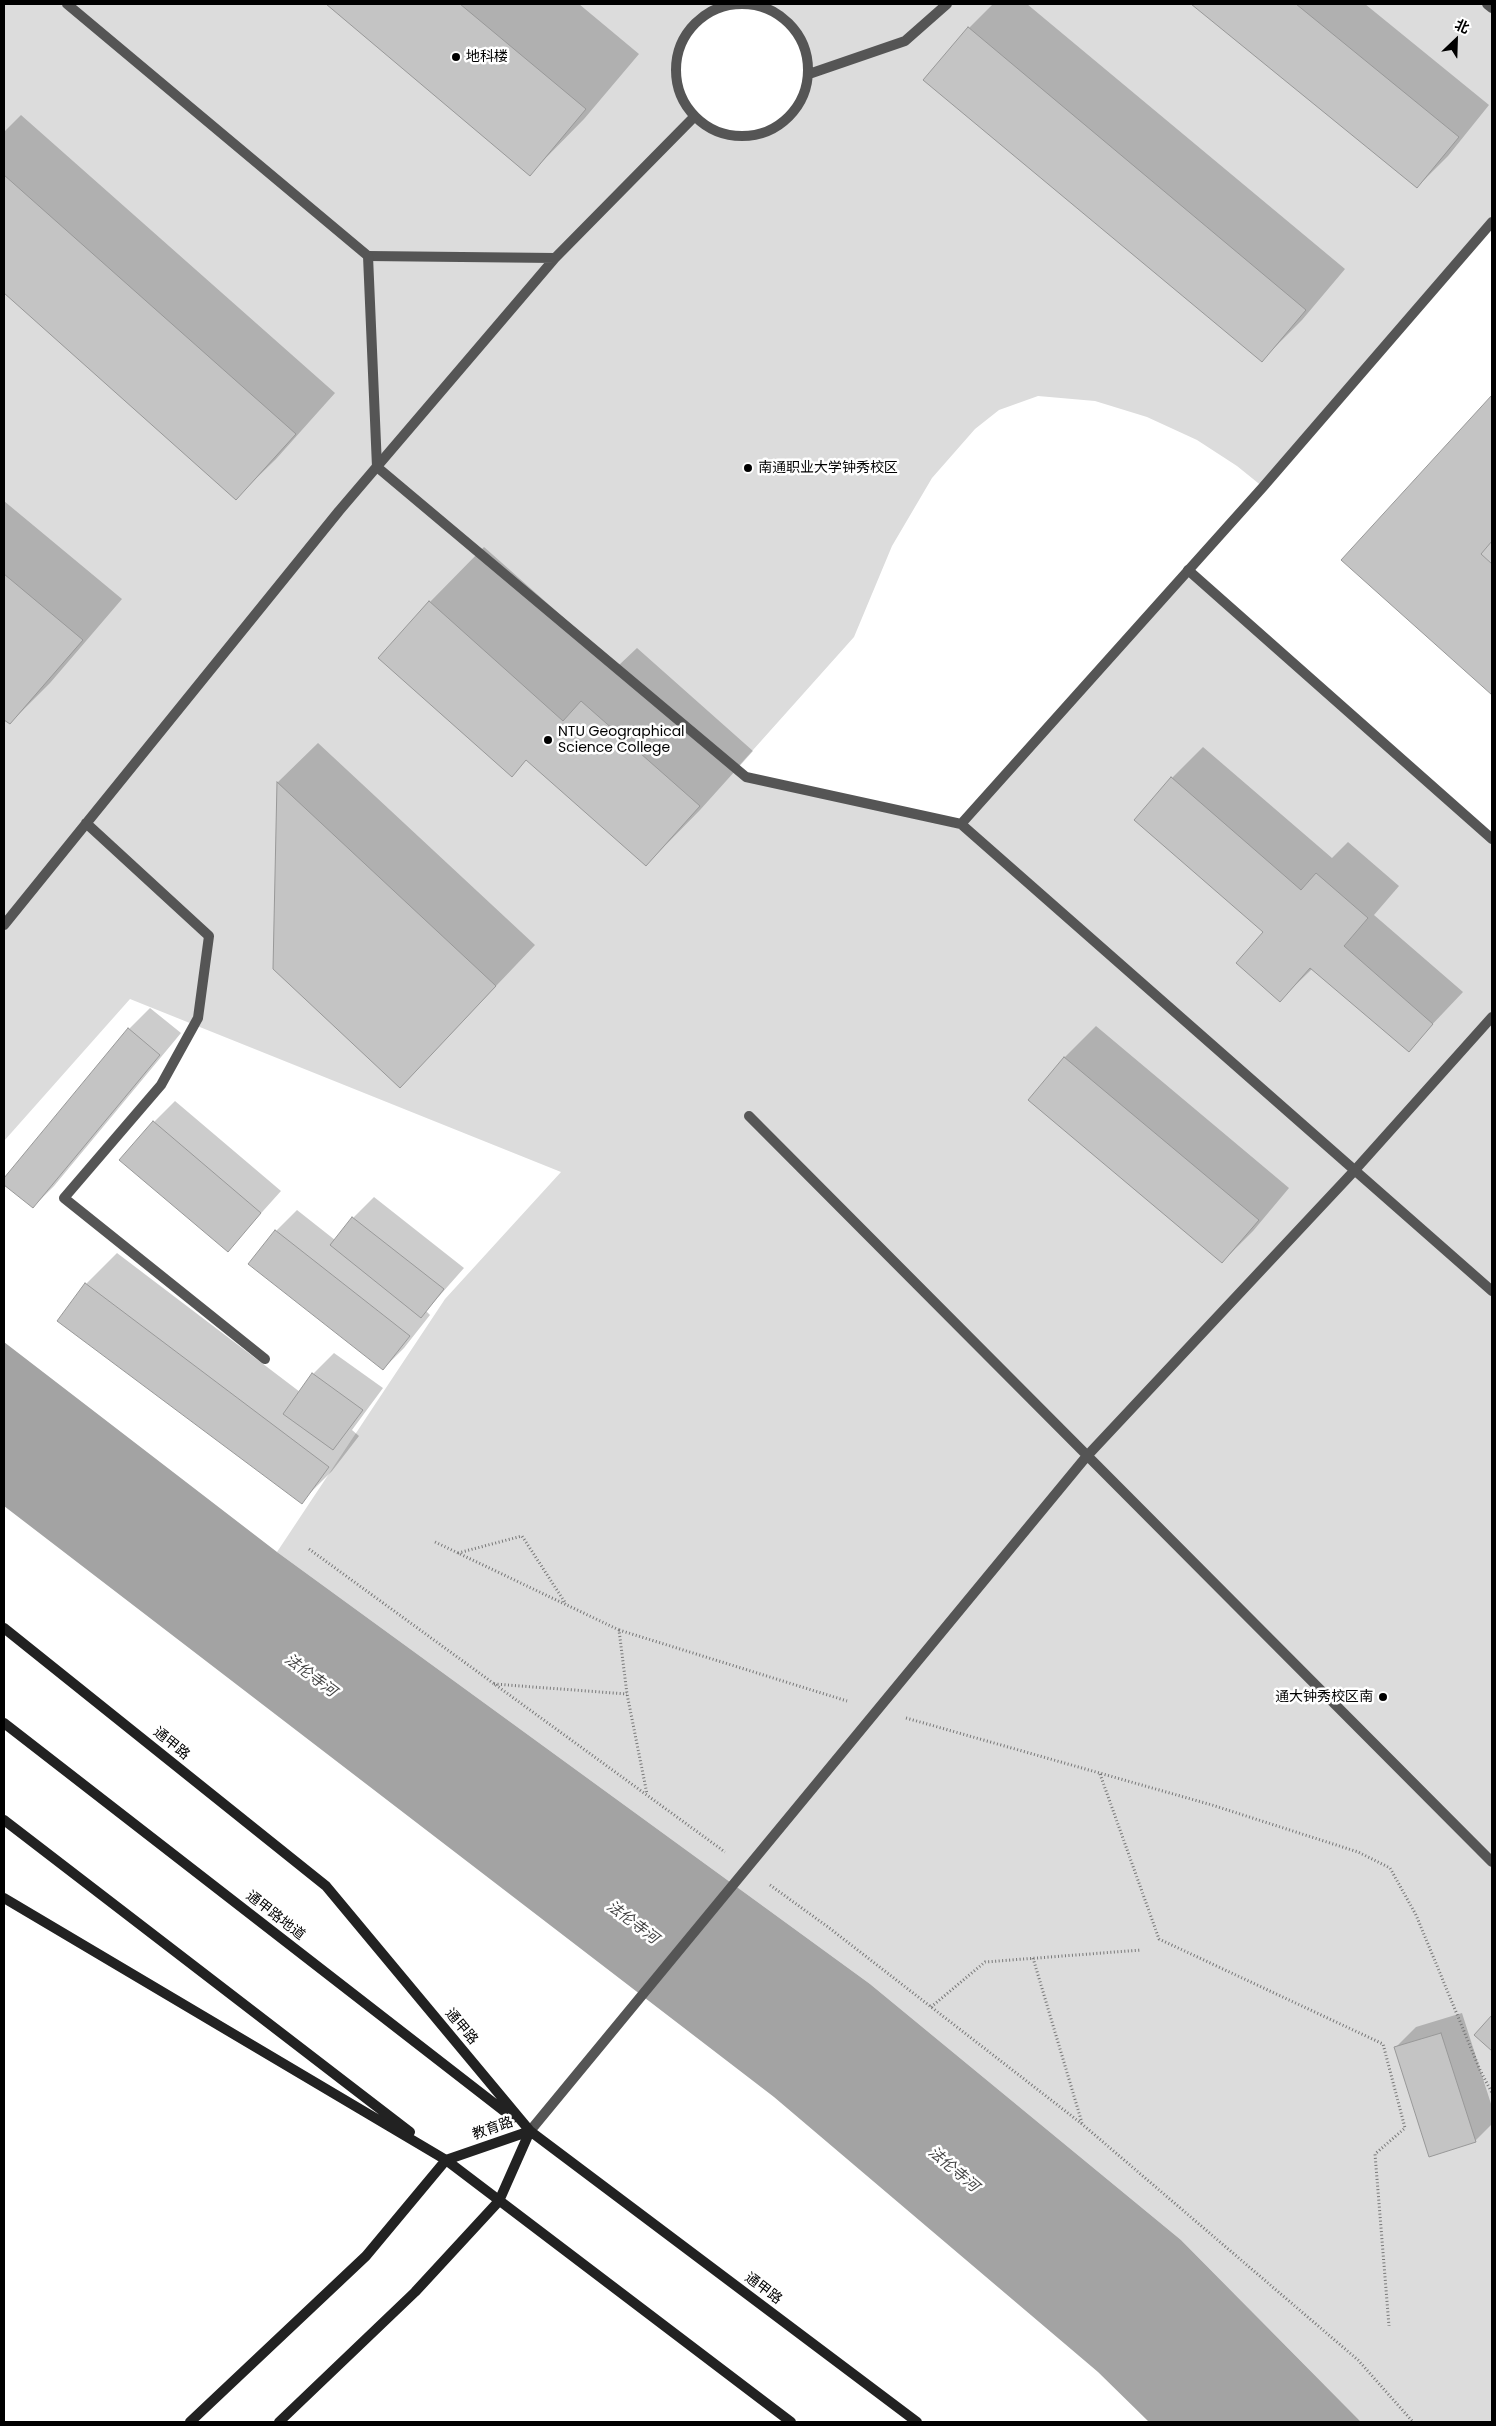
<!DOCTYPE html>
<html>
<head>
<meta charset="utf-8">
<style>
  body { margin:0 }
  #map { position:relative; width:1496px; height:2426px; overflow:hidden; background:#fff; font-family:Poppins,"Noto Sans SC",sans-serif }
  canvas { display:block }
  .frame { position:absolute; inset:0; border:5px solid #000; pointer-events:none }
  .north { position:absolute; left:1431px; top:15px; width:50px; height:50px; -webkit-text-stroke:4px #fff; paint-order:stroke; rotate:24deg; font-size:14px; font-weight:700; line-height:20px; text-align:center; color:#000 }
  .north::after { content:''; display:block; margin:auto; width:18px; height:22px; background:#000; clip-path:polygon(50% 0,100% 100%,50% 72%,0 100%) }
</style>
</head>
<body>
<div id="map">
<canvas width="1496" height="2426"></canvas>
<div class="frame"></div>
<div class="north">北</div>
</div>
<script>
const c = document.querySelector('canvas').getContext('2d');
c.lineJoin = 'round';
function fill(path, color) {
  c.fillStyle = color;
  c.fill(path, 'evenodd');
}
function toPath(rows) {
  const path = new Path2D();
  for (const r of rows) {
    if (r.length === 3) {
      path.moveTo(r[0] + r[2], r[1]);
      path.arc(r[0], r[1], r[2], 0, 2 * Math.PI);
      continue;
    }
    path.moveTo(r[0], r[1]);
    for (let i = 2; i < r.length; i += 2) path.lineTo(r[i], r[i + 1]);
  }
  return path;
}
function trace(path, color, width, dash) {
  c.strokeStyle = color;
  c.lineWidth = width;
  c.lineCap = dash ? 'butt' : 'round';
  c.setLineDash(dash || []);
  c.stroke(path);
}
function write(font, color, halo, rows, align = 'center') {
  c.font = font + ' Poppins,"Noto Sans SC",sans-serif';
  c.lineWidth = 5;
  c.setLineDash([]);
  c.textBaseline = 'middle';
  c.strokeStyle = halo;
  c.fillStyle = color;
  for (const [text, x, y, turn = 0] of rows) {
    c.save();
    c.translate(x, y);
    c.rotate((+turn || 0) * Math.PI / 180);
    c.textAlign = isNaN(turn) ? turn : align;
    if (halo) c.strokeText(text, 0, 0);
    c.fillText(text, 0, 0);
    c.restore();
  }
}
fill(toPath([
  [4,4,1492,4,1492,222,1263,487,1237,466,1197,440,1147,417,1095,401,1038,396,999,410,975,429,932,478,892,546,854,637,736,769,746,777,962,824,1188,570,1492,839,1492,2422,1361,2422,1181,2240,870,1984,277,1552,445,1299,561,1172,130,999,4,1141],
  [739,4,760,6,781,16,797,31,806,51,809,74,804,95,792,114,776,128,755,136,732,136,711,130,694,117,681,99,675,78,677,56,684,36,698,19,717,8]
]), '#dcdcdc');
fill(toPath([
  [4,1342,277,1552,870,1984,1181,2240,1361,2422,1149,2422,1098,2372,774,2097,4,1506]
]), '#a3a3a3');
fill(toPath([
  [328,4,579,4,639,54,584,119,530,174],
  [861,4,881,4,879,5],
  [993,4,1027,4,1345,269,1302,320,1262,360,969,28],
  [1193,4,1365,4,1489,105,1448,156,1417,187],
  [21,115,335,393,276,459,236,498,4,291,4,132],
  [1492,397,1492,693,1342,560],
  [4,501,122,599,50,683,10,723,4,718],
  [484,547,618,666,637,648,753,751,700,810,646,865,527,759,512,775,430,602],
  [318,743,535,945,400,1087,274,968,278,782],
  [1203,747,1332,858,1348,842,1399,886,1374,915,1463,992,1408,1050,1313,968,1280,1000,1265,932,1172,778],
  [150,1008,181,1033,54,1186,33,1207,4,1183,4,1180,129,1029],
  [1096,1026,1289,1188,1253,1231,1222,1262,1030,1100,1065,1057],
  [175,1101,281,1191,228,1250,154,1122],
  [374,1197,464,1268,426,1311,430,1315,404,1348,383,1369,250,1264,276,1231,297,1210,335,1240,353,1218],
  [117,1253,300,1392,313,1374,334,1353,383,1388,352,1430,359,1436,332,1471,301,1502,86,1284],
  [1462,2013,1492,2107,1492,2124,1475,2141,1395,2048,1416,2027]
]), '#0003');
const building = toPath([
  [326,4,460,4,586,109,530,176,326,4],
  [1191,4,1296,4,1459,137,1417,188,1191,4],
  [968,27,1306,310,1262,362,923,80,968,27],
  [4,175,296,434,236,500,4,293,4,175],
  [1492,395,1492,541,1481,554,1492,564,1492,695,1341,560,1492,395],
  [4,574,83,640,10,724,4,720,4,574],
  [429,601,563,721,581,701,700,806,646,866,526,760,512,777,378,658,429,601],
  [1171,777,1301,890,1316,873,1368,918,1344,946,1433,1024,1409,1052,1310,968,1280,1002,1236,963,1263,932,1134,820,1171,777],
  [277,782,496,986,400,1088,273,969,277,782],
  [128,1028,160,1055,33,1208,4,1185,4,1178,128,1028],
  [1064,1057,1259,1220,1222,1263,1028,1100,1064,1057],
  [153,1121,261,1213,228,1252,119,1160,153,1121],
  [352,1217,444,1289,421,1318,330,1245,352,1217],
  [275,1230,410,1336,383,1370,248,1264,275,1230],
  [85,1283,329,1467,302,1504,57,1321,85,1283],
  [312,1373,363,1410,333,1450,283,1414,312,1373],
  [1492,2015,1492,2051,1474,2035,1492,2015],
  [1441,2033,1476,2142,1429,2157,1394,2047,1441,2033]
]);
fill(building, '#c4c4c4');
trace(building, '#999', 1);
trace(toPath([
  [435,1542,619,1630,627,1694,647,1794],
  [309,1549,725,1852],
  [458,1553,522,1536,566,1604],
  [619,1630,847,1701],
  [494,1684,627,1694],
  [906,1718,1212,1805,1358,1852,1390,1868,1416,1915,1480,2070,1492,2093],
  [1100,1774,1159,1939,1383,2044,1405,2128,1375,2154,1389,2326],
  [770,1885,828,1927,1082,2124,1358,2360,1413,2422],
  [1033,1958,1082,2123],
  [931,2007,985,1962,1141,1950]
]), '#777', 3, [1, 2.5]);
trace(toPath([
  [742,70,66],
  [1487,4,1492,8],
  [809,74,905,41,947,4],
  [368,256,555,258],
  [1188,570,1492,839],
  [86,823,209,936,198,1018,161,1085,64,1198,265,1359],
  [4,925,339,511,555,258,694,117],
  [1355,1170,1492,1017]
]), '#555', 10);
trace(toPath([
  [67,4,368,256,377,467,746,777,961,824,1492,1291],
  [961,824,1263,487,1492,222],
  [749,1116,1492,1862],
  [530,2131,1086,1457,1355,1170]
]), '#555', 10);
trace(toPath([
  [4,1628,326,1886,530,2131,917,2422],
  [4,1723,513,2118],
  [4,1820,410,2132],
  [4,1898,446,2160,791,2422],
  [190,2422,366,2256,446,2160,530,2131],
  [279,2422,415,2292,499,2201,530,2131]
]), '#222', 10);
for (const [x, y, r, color] of [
  [456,57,5,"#000"],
  [748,468,5,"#000"],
  [548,740,5,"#000"],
  [1383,1697,5,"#000"]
]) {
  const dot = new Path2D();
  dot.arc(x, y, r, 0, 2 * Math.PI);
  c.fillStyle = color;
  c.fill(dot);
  trace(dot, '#fff', 2);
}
write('14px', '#000', '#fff', [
  ["地科楼",466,57],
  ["南通职业大学钟秀校区",758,468],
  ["NTU Geographical",558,732],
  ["Science College",558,748],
  ["通大钟秀校区南",1373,1697,"right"]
], 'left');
write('14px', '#000', '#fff', [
  ["通甲路",171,1744,39],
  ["通甲路地道",275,1916,38],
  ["通甲路",461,2027,50],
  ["教育路",493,2129,-19],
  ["通甲路",763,2289,37]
]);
write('italic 15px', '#444', '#fff', [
  ["法伦寺河",310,1676,37],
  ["法伦寺河",632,1923,37],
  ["法伦寺河",953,2170,40]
]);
</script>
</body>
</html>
